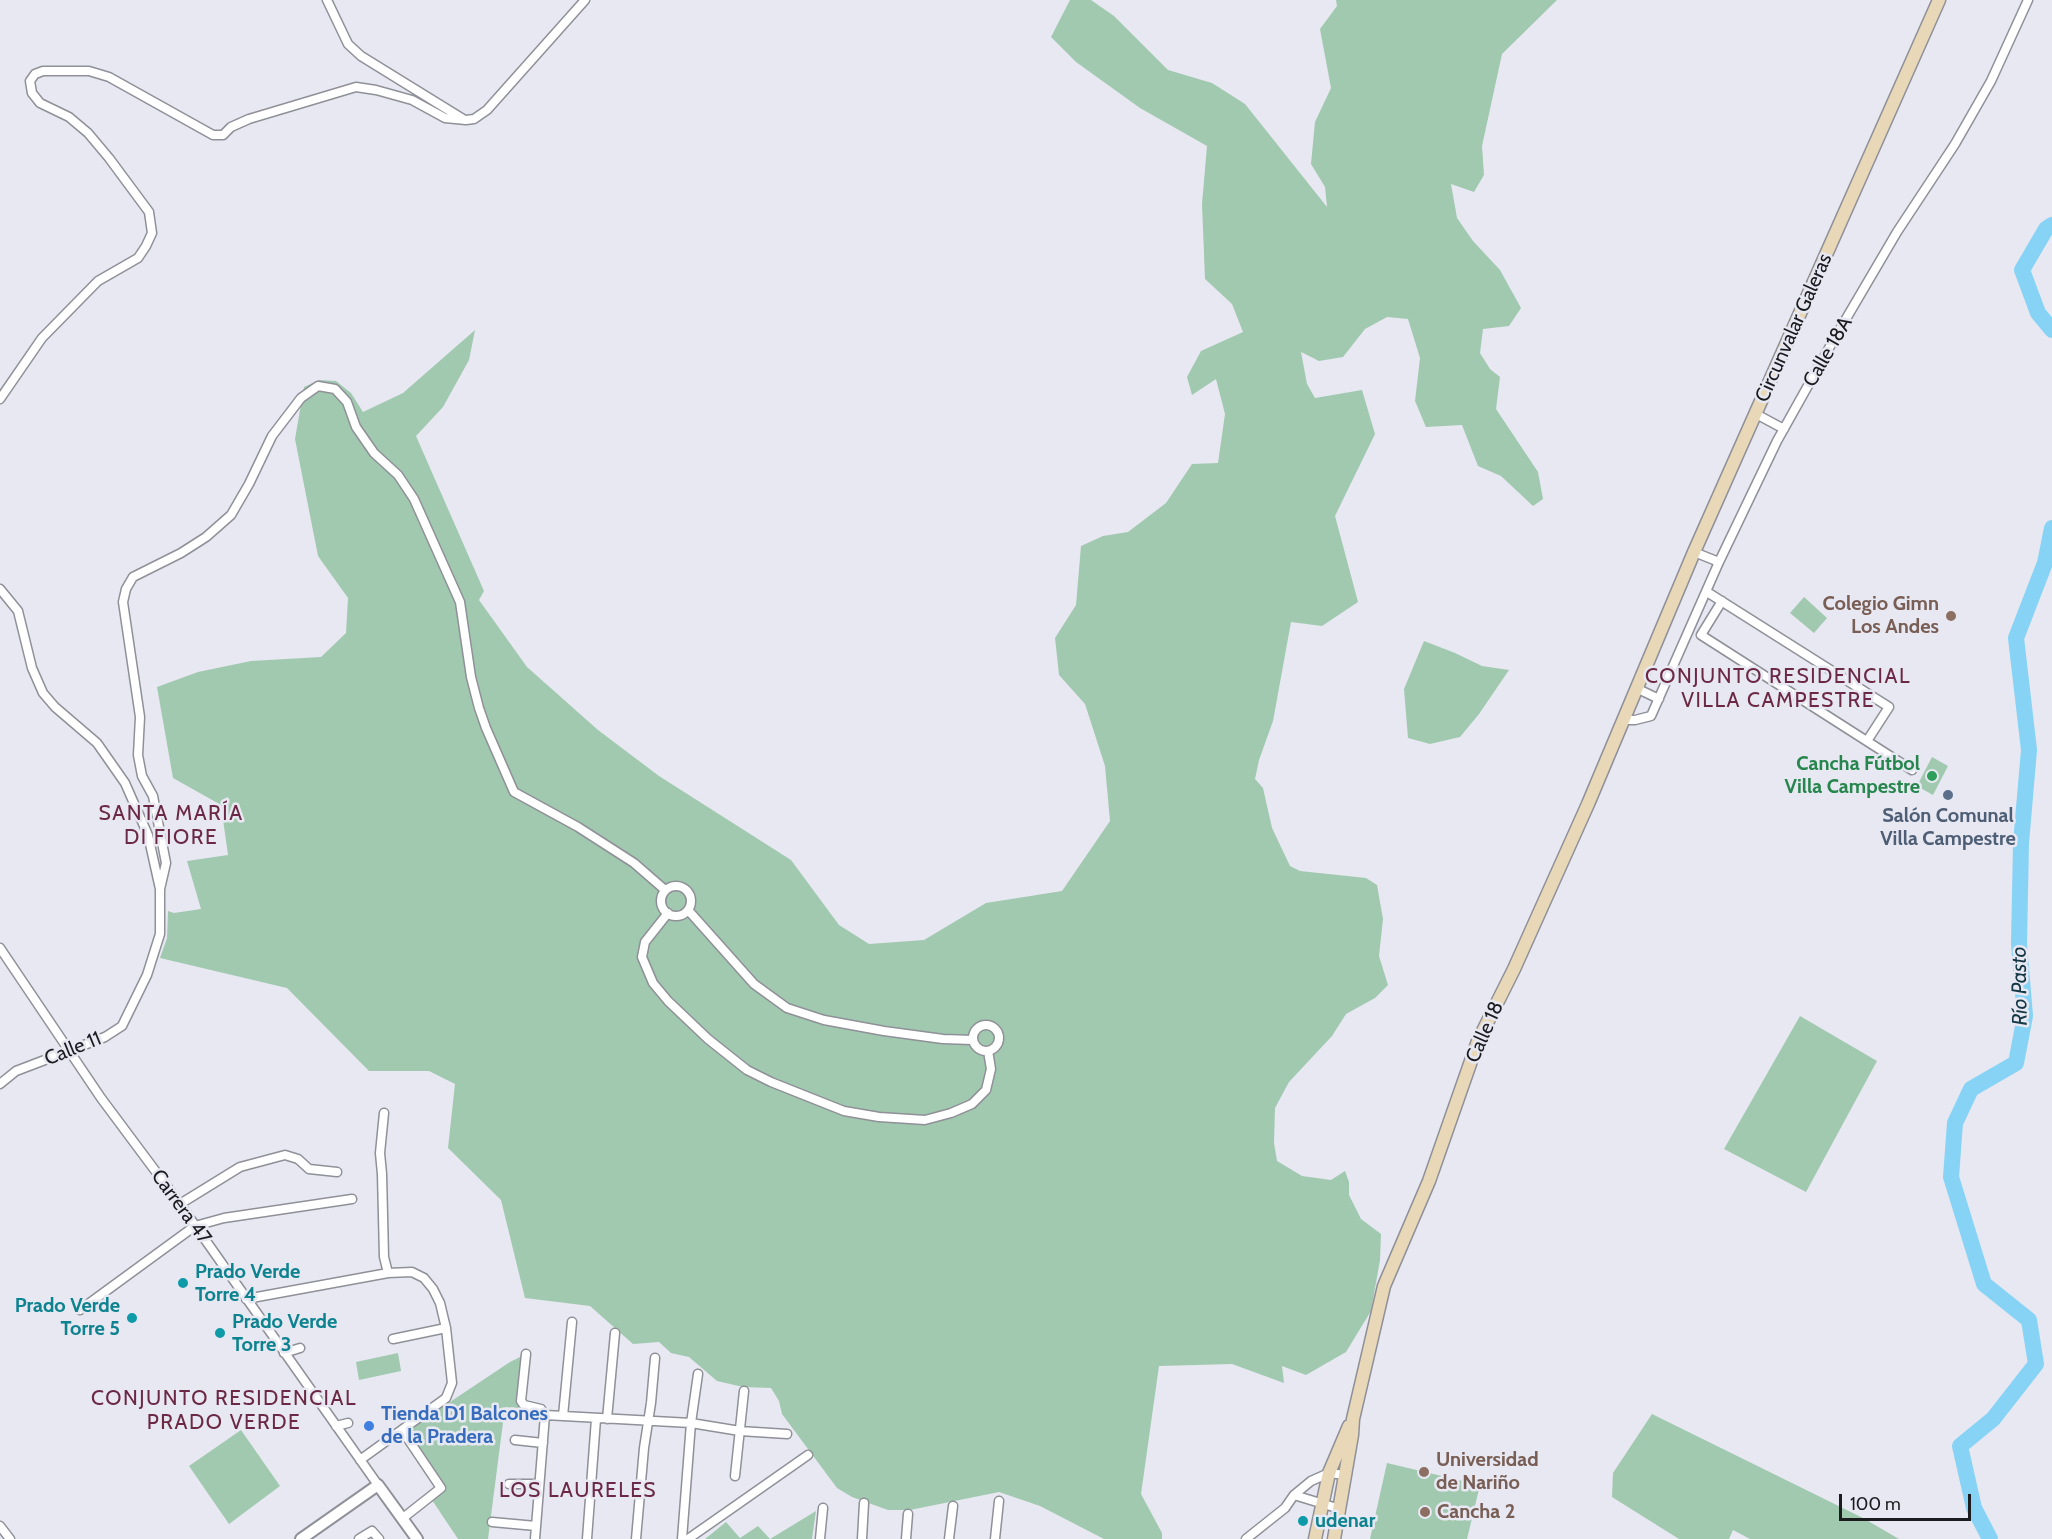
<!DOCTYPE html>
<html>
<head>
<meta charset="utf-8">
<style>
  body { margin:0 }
  #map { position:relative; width:2052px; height:1539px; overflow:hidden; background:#e7e8f2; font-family:Cabin,sans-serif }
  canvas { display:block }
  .scale { position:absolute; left:1839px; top:1494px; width:132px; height:27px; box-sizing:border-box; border:3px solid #1c1c20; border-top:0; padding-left:8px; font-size:18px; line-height:21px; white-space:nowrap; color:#1c1c20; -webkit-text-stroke:4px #e7e8f2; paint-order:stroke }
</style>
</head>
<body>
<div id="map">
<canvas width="2052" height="1539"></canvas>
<div class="scale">100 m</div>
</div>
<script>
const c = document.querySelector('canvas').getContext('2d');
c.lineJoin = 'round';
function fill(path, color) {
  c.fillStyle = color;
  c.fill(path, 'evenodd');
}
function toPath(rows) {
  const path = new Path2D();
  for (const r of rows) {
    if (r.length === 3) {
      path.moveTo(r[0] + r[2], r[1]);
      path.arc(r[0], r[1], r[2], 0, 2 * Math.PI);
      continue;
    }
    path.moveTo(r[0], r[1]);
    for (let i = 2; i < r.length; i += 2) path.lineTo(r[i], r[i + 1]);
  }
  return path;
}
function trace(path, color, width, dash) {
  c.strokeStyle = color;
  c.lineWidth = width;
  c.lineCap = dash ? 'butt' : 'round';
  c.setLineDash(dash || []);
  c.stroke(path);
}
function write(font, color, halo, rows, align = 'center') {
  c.font = font + ' Cabin,sans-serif';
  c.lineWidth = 5;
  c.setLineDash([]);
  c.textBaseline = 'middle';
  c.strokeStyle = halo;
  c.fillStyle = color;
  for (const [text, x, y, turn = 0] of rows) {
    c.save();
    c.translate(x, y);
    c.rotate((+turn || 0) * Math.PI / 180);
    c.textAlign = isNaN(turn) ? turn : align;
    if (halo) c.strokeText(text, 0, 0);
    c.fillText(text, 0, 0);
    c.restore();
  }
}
fill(toPath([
  [1070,0,1091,0,1114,16,1168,70,1212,83,1245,104,1327,207,1325,187,1311,164,1315,122,1331,88,1320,29,1337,6,1336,0,1557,0,1502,54,1482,146,1484,175,1474,192,1451,184,1457,218,1473,241,1500,270,1521,308,1509,326,1483,329,1480,353,1490,369,1500,377,1496,409,1538,472,1543,499,1533,506,1501,476,1478,466,1462,425,1426,427,1415,401,1420,358,1408,319,1387,317,1365,329,1343,357,1319,361,1301,352,1307,384,1315,398,1362,390,1375,434,1335,516,1358,602,1322,626,1291,622,1273,721,1259,760,1255,779,1263,788,1272,828,1290,866,1300,871,1366,878,1377,885,1383,919,1379,956,1388,985,1375,998,1346,1014,1332,1036,1289,1082,1275,1108,1274,1143,1277,1161,1302,1176,1331,1180,1345,1171,1349,1182,1349,1195,1361,1219,1381,1234,1380,1260,1371,1311,1346,1352,1306,1375,1282,1366,1284,1383,1232,1364,1159,1366,1141,1494,1162,1533,1162,1539,1104,1539,1040,1506,999,1492,910,1510,888,1510,852,1497,837,1488,782,1414,779,1401,771,1388,743,1387,717,1381,689,1357,671,1353,659,1342,633,1344,590,1306,525,1298,501,1200,448,1148,455,1084,429,1071,369,1071,287,988,160,958,167,938,168,911,174,913,201,909,187,861,228,855,221,805,173,778,157,687,198,672,251,661,321,657,346,633,348,598,318,556,295,439,304,387,319,380,336,381,351,393,363,412,403,393,475,330,469,360,443,407,416,436,484,591,479,600,527,667,598,730,659,776,791,860,839,925,869,944,924,940,986,903,1062,891,1110,821,1105,766,1085,704,1059,675,1055,638,1076,605,1081,546,1103,536,1128,532,1166,503,1192,464,1218,463,1225,414,1216,379,1192,395,1187,377,1201,351,1243,332,1232,304,1205,279,1202,204,1207,146,1140,108,1076,62,1051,37],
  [1804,597,1827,618,1814,633,1790,613],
  [1424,641,1455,653,1482,666,1509,670,1479,714,1460,737,1430,744,1408,738,1404,689],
  [1932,757,1948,766,1933,795,1917,786],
  [1800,1016,1877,1061,1806,1192,1724,1149],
  [398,1353,401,1371,359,1380,356,1362],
  [524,1355,519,1408,505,1407,488,1539,458,1539,432,1500,443,1490,405,1432,510,1362],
  [1652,1414,1863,1518,1899,1539,1750,1539,1733,1530,1729,1539,1679,1539,1612,1497,1613,1473],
  [241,1430,280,1486,229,1524,189,1466],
  [1387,1463,1480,1485,1467,1539,1370,1539],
  [816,1511,812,1539,705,1539,726,1522,740,1538,758,1526,770,1539]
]), '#a1c9af');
trace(toPath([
  [2052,225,2046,229,2022,270,2038,313,2052,330],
  [1990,1539,1974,1508,1960,1446,1993,1419,2036,1364,2029,1320,1984,1284,1951,1177,1955,1123,1971,1089,2016,1063,2025,1016,2019,944,2021,843,2029,750,2016,638,2045,563,2052,528]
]), '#86d3f5', 16);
const minor = toPath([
  [327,0,348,44,361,56,463,119],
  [0,399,42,338,98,281,138,258,146,246,152,233,149,212,109,158,88,133,69,117,40,103,32,93,30,81,35,74,43,71,89,71,109,77,213,135,223,135,231,127,249,119,356,87,376,90,412,100,445,118,466,120,474,119,487,110,585,0],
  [1756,414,1784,429],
  [1694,552,1719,562],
  [0,589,18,611,32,668,43,693,55,707,97,743,125,783,148,835,160,889,160,934,147,975,122,1026,105,1037,16,1071,0,1084],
  [1707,592,1889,707,1867,741],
  [1722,601,1701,635,1912,770],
  [1636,688,1659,699],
  [1623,720,1635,720,1651,716,1719,562,1777,441,1833,341,1897,232,1955,144,1991,81,2028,0],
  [676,901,15],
  [160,889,166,863,153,796,142,776,138,755,140,717,123,602,126,589,133,577,181,553,206,537,231,515,249,484,272,436,301,398,318,386,335,389,347,402,356,427,374,453,398,475,414,499,460,602,471,677,479,708,486,728,514,792,578,827,634,863,665,890],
  [688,910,754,984,787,1008,824,1020,884,1031,943,1039,973,1040],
  [668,913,645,942,642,957,653,983,668,1001,708,1039,747,1070,771,1082,844,1111,879,1117,925,1120,951,1113,972,1104,986,1090,991,1069,988,1051],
  [0,948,101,1098,180,1204,378,1485],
  [986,1038,13],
  [384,1113,380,1153,382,1174,384,1257,388,1273],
  [180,1204,240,1167,285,1155,298,1159,309,1169,337,1172],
  [246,1299,388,1273,412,1272,424,1278,433,1289,440,1303,446,1328,452,1383,446,1398,360,1460],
  [80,1310,195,1226,224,1218,352,1199],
  [393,1339,446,1328],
  [284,1353,300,1348],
  [526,1354,521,1401,524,1405,541,1409,545,1415,535,1539],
  [545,1415,691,1423,740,1431,787,1434],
  [563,1416,572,1322],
  [607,1419,615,1333],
  [336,1426,348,1423],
  [515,1440,543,1443],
  [735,1476,744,1391],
  [509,1484,539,1484],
  [1294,1495,1340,1509],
  [403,1518,441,1488,406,1436],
  [492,1522,536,1526],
  [0,1526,10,1539],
  [359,1539,372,1531,379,1539],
  [587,1539,596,1419],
  [636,1539,644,1448,651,1403,655,1358],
  [682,1539,691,1423,698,1374],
  [688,1539,808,1455],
  [820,1539,823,1508],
  [862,1539,864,1503],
  [906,1539,908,1514],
  [949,1539,953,1506],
  [995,1539,999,1501],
  [1246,1539,1285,1508,1294,1495,1311,1481,1329,1473,1345,1475]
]);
const tertiary = toPath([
  [301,1539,378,1485,417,1539]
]);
const secondary = toPath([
  [1315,1539,1329,1473,1349,1426],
  [1334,1539,1352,1435,1353,1419,1384,1286,1429,1181,1478,1041,1514,969,1588,804,1694,552,1939,0]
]);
trace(minor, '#8f9098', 11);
trace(tertiary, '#8f9098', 14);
trace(secondary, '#8f9098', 15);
trace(minor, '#fff', 8);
trace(tertiary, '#fff', 10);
trace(secondary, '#e9d8b8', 12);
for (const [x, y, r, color] of [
  [1951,616,6,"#8d6e63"],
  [1932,776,6,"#2e9e5b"],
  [1948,795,6,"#5c6f8a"],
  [183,1283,6,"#0f9aa8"],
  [132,1318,6,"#0f9aa8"],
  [220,1333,6,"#0f9aa8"],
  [369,1426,6,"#3f7fe0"],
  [1424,1472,6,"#8d6e63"],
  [1425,1512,6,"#8d6e63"],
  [1303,1521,6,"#0f9aa8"]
]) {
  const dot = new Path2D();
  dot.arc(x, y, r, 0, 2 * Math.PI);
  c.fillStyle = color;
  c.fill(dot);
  trace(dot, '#e7e8f2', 2);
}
write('20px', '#1c1c20', '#e7e8f2', [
  ["Circunvalar Galeras",1794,328,-66],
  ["Calle 18A",1828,352,-60],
  ["Calle 18",1485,1032,-66],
  ["Calle 11",73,1049,-22],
  ["Carrera 47",181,1207,54]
]);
write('bold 20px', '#785e54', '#e7e8f2', [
  ["Colegio Gimn",1939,604,"right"],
  ["Los Andes",1939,627,"right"],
  ["Universidad",1436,1460],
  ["de Nariño",1436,1483],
  ["Cancha 2",1437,1512]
], 'left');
write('bold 20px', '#27864d', '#e7e8f2', [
  ["Cancha Fútbol",1920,764],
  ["Villa Campestre",1920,787]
], 'right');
write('bold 20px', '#4e5e75', '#e7e8f2', [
  ["Salón Comunal",1948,816],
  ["Villa Campestre",1948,839]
]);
write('bold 20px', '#0d838f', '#e7e8f2', [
  ["Prado Verde",195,1272],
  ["Torre 4",195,1295],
  ["Prado Verde",120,1306,"right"],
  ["Torre 5",120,1329,"right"],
  ["Prado Verde",232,1322],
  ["Torre 3",232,1345],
  ["udenar",1315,1521]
], 'left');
write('bold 20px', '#366cbe', '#e7e8f2', [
  ["Tienda D1 Balcones",381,1414],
  ["de la Pradera",381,1437]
], 'left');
c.letterSpacing = '1.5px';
write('21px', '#6b2945', '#e7e8f2', [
  ["CONJUNTO RESIDENCIAL",1778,677],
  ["VILLA CAMPESTRE",1778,701],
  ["SANTA MARÍA",171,814],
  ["DI FIORE",171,838],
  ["CONJUNTO RESIDENCIAL",224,1399],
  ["PRADO VERDE",224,1423],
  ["LOS LAURELES",578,1491]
]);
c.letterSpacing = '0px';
write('italic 21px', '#133745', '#e7e8f2', [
  ["Río Pasto",2020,986,-91]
]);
</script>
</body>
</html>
